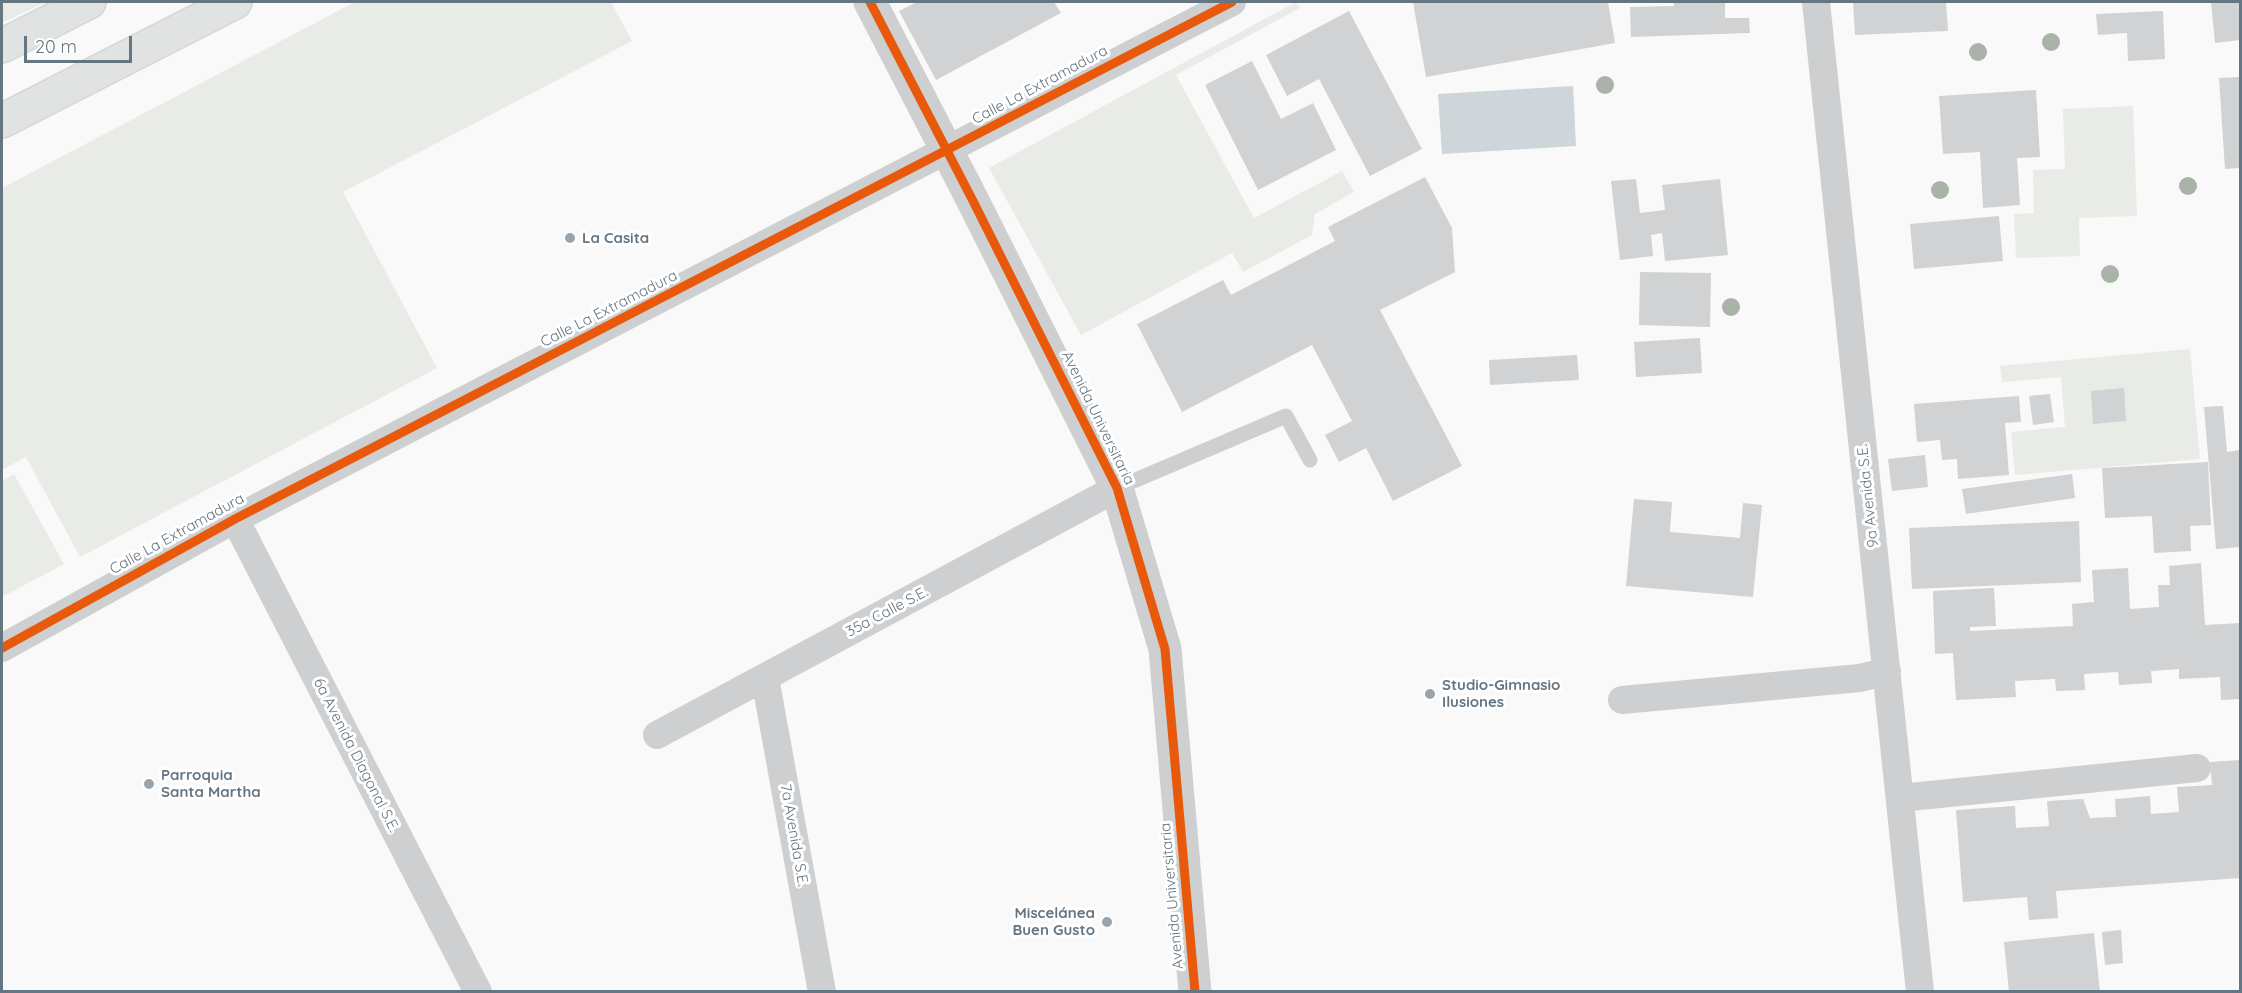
<!DOCTYPE html>
<html>
<head>
<meta charset="utf-8">
<style>
  body { margin:0 }
  #map { position:relative; width:2242px; height:993px; overflow:hidden; background:#f9f9f9; font-family:Quicksand,sans-serif }
  canvas { display:block }
  .frame { position:absolute; inset:0; border:3px solid #657683; pointer-events:none }
  .scale { position:absolute; left:24px; top:36px; width:108px; height:27px; box-sizing:border-box; border:3px solid #657683; border-top:0; padding-left:8px; font-size:18px; line-height:21px; white-space:nowrap; color:#657683; -webkit-text-stroke:4px #fff; paint-order:stroke }
</style>
</head>
<body>
<div id="map">
<canvas width="2242" height="993"></canvas>
<div class="frame"></div>
<div class="scale">20 m</div>
</div>
<script>
const c = document.querySelector('canvas').getContext('2d');
c.lineJoin = 'round';
function fill(path, color) {
  c.fillStyle = color;
  c.fill(path, 'evenodd');
}
function toPath(rows) {
  const path = new Path2D();
  for (const r of rows) {
    path.moveTo(r[0], r[1]);
    for (let i = 2; i < r.length; i += 2) path.lineTo(r[i], r[i + 1]);
  }
  return path;
}
function trace(path, color, width, dash) {
  c.strokeStyle = color;
  c.lineWidth = width;
  c.lineCap = dash ? 'butt' : 'round';
  c.setLineDash(dash || []);
  c.stroke(path);
}
function write(font, color, halo, rows, align = 'center') {
  c.font = font + ' Quicksand,sans-serif';
  c.lineWidth = 6;
  c.setLineDash([]);
  c.textBaseline = 'middle';
  c.strokeStyle = halo;
  c.fillStyle = color;
  for (const [text, x, y, turn = 0] of rows) {
    c.save();
    c.translate(x, y);
    c.rotate((+turn || 0) * Math.PI / 180);
    c.textAlign = isNaN(turn) ? turn : align;
    if (halo) c.strokeText(text, 0, 0);
    c.fillText(text, 0, 0);
    c.restore();
  }
}
fill(toPath([
  [2,2,46,2,2,23],
  [355,2,611,2,632,41,343,192,437,368,80,557,26,457,2,470,2,188],
  [1296,2,1300,8,1176,75,1254,218,1342,171,1354,192,1315,214,1312,235,1243,272,1232,253,1081,335,989,168],
  [2133,106,2137,216,2079,218,2080,256,2016,258,2014,214,2034,213,2033,170,2065,169,2063,109],
  [2190,349,2200,459,2015,475,2011,432,2065,427,2061,377,2002,382,2000,366],
  [14,474,64,564,2,597,2,481]
]), '#e8ebe6');
fill(toPath([
  [1573,86,1576,146,1442,154,1438,94]
]), '#ced6d9');
fill(toPath([
  [917,2,1054,2,1061,13,936,80,899,11],
  [1413,2,1608,2,1615,43,1426,77],
  [1674,2,1725,2,1725,18,1749,18,1750,33,1631,37,1630,7,1674,6],
  [1853,2,1946,2,1948,31,1855,35],
  [2211,2,2240,2,2240,40,2215,43],
  [1349,11,1422,149,1370,176,1319,79,1287,96,1266,55],
  [2163,11,2165,59,2128,61,2127,33,2098,35,2096,14],
  [1252,61,1281,119,1313,103,1336,150,1258,190,1205,85],
  [2240,77,2240,168,2225,169,2219,78],
  [2036,90,2040,157,2017,158,2020,205,1983,208,1980,152,1943,154,1939,96],
  [1425,177,1452,228,1455,272,1380,310,1462,466,1393,501,1366,448,1339,462,1325,435,1352,421,1312,345,1182,412,1137,324,1223,280,1231,295,1335,241,1328,227],
  [1636,179,1640,213,1665,210,1662,185,1720,179,1728,255,1665,261,1662,233,1651,235,1653,256,1620,260,1611,181],
  [1999,216,2003,261,1914,269,1910,224],
  [1640,272,1711,273,1710,327,1639,325],
  [1700,338,1702,373,1636,377,1634,342],
  [1577,355,1579,380,1490,385,1489,360],
  [2124,388,2126,421,2093,424,2091,391],
  [2050,394,2054,422,2033,425,2029,396],
  [2019,396,2021,422,2005,423,2009,475,1958,479,1957,459,1942,460,1940,440,1917,442,1914,404],
  [2223,406,2227,452,2240,450,2240,547,2216,549,2204,407],
  [1925,455,1928,487,1892,491,1888,459],
  [2208,462,2211,525,2190,526,2191,551,2154,553,2152,516,2105,518,2102,468],
  [2072,474,2075,498,1966,514,1962,489],
  [1634,499,1672,502,1670,532,1740,538,1743,503,1762,505,1753,597,1626,586],
  [2079,521,2081,582,1912,589,1909,528],
  [2201,563,2205,625,2240,623,2240,699,2221,700,2220,677,2179,679,2179,669,2151,671,2152,683,2119,685,2118,672,2084,674,2085,690,2056,691,2055,679,2015,681,2016,697,1956,700,1953,653,1935,654,1933,591,1994,588,1996,626,1970,627,1970,631,2073,626,2072,604,2094,602,2092,570,2128,568,2130,609,2159,607,2158,585,2170,585,2169,566],
  [2240,760,2240,878,2056,891,2058,918,2029,920,2027,897,1963,902,1956,810,2015,806,2016,828,2049,826,2047,801,2083,799,2090,818,2116,817,2115,799,2150,796,2151,814,2179,812,2177,787,2212,785,2210,762],
  [2121,930,2123,963,2105,965,2102,932],
  [2094,933,2100,992,2009,992,2004,942]
]), '#d0d2d3');
const secondary = toPath([
  [2,46,89,2],
  [2,121,235,2]
]);
trace(secondary, '#d5d6d7', 36);
trace(toPath([
  [1117,488,1286,416,1310,460]
]), '#cecfd0', 15);
trace(toPath([
  [1816,2,1920,992],
  [235,519,478,992],
  [2,648,235,519,1232,2],
  [765,678,822,992],
  [1622,700,1860,678,1887,671],
  [657,735,1117,488],
  [1900,798,2197,768]
]), '#cecfd0', 28);
trace(toPath([
  [870,2,972,199,1117,488,1165,649,1195,992]
]), '#cecfd0', 33);
trace(secondary, '#e1e2e2', 33);
trace(toPath([
  [870,2,972,199,1117,488,1165,649,1195,992],
  [2,648,235,519,1232,2]
]), '#e8590c', 9);
c.fillStyle = '#a9b3a7';
for (const [x, y] of [
  [2051,42],
  [1978,52],
  [1605,85],
  [2188,186],
  [1940,190],
  [2110,274],
  [1731,307]
]) {
  c.beginPath();
  c.arc(x, y, 9, 0, 2 * Math.PI);
  c.fill();
}
for (const [x, y, r, color] of [
  [570,238,6,"#99a4ac"],
  [1430,694,6,"#99a4ac"],
  [149,784,6,"#99a4ac"],
  [1107,922,6,"#99a4ac"]
]) {
  const dot = new Path2D();
  dot.arc(x, y, r, 0, 2 * Math.PI);
  c.fillStyle = color;
  c.fill(dot);
  trace(dot, '#fff', 2);
}
write('15px', '#657683', '#fff', [
  ["Calle La Extramadura",1040,85,-28],
  ["Calle La Extramadura",609,309,-27],
  ["Avenida Universitaria",1098,418,64],
  ["9a Avenida S.E.",1868,496,-96],
  ["Calle La Extramadura",177,534,-29],
  ["35a Calle S.E.",887,612,-28],
  ["6a Avenida Diagonal S.E.",356,755,63],
  ["7a Avenida S.E.",794,835,80],
  ["Avenida Universitaria",1172,896,-95]
]);
write('bold 15px', '#657683', '#fff', [
  ["La Casita",582,238],
  ["Studio-Gimnasio",1442,685],
  ["Ilusiones",1442,702],
  ["Parroquia",161,775],
  ["Santa Martha",161,792],
  ["Miscelánea",1095,913,"right"],
  ["Buen Gusto",1095,930,"right"]
], 'left');
</script>
</body>
</html>
